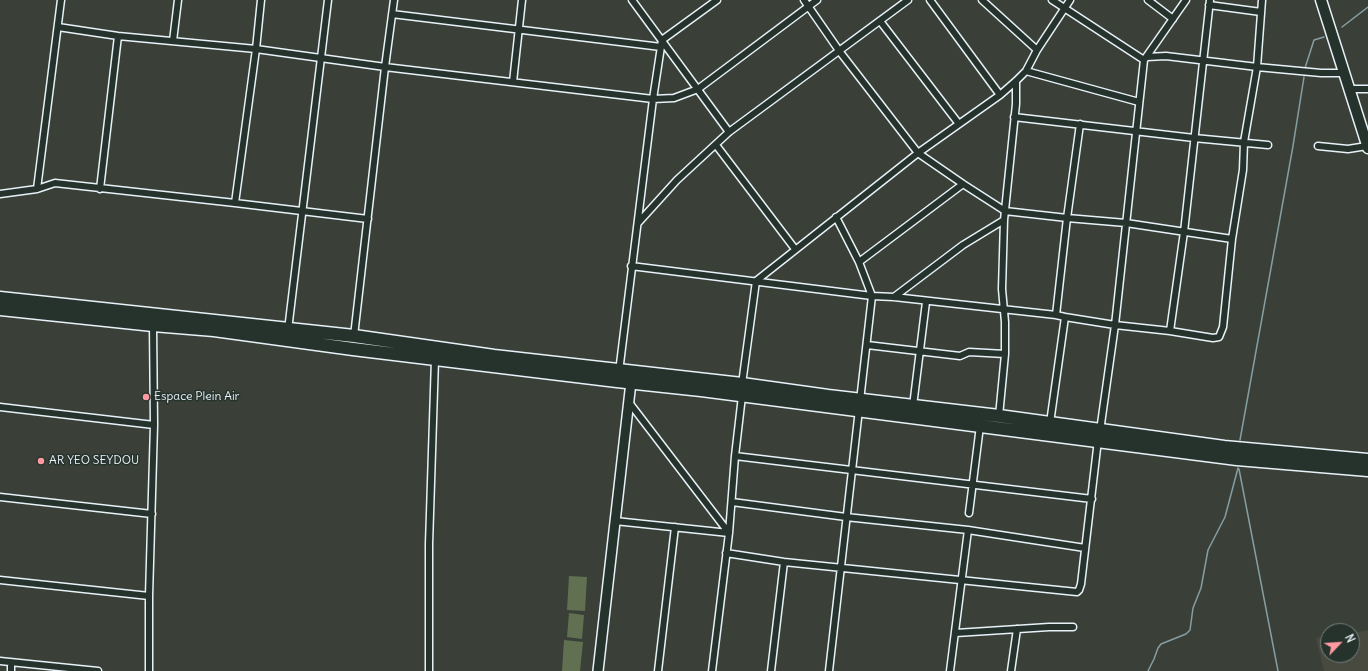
<!DOCTYPE html>
<html>
<head>
<meta charset="utf-8">
<style>
  body { margin:0 }
  #map { position:relative; width:1368px; height:671px; overflow:hidden; background:#3a4038; font-family:Delius,sans-serif }
  canvas { display:block }
  .north { position:absolute; left:1320px; top:623px; width:40px; height:40px; box-sizing:border-box; background:#26332d; border:1px solid #747f7e; border-radius:50%; rotate:65deg; font-size:11px; font-weight:700; line-height:16px; text-align:center; color:#e8f1f8 }
  .north::after { content:''; display:block; margin:auto; width:14px; height:18px; background:#ff9aa2; clip-path:polygon(50% 0,100% 100%,50% 72%,0 100%) }
</style>
</head>
<body>
<div id="map">
<canvas width="1368" height="671"></canvas>
<div class="north">N</div>
</div>
<script>
const c = document.querySelector('canvas').getContext('2d');
c.lineJoin = 'round';
function fill(path, color) {
  c.fillStyle = color;
  c.fill(path, 'evenodd');
}
function toPath(rows) {
  const path = new Path2D();
  for (const r of rows) {
    path.moveTo(r[0], r[1]);
    for (let i = 2; i < r.length; i += 2) path.lineTo(r[i], r[i + 1]);
  }
  return path;
}
function trace(path, color, width, dash) {
  c.strokeStyle = color;
  c.lineWidth = width;
  c.lineCap = dash ? 'butt' : 'round';
  c.setLineDash(dash || []);
  c.stroke(path);
}
function write(font, color, halo, rows, align = 'center') {
  c.font = font + ' Delius,sans-serif';
  c.lineWidth = 3;
  c.setLineDash([]);
  c.textBaseline = 'middle';
  c.strokeStyle = halo;
  c.fillStyle = color;
  for (const [text, x, y, turn = 0] of rows) {
    c.save();
    c.translate(x, y);
    c.rotate((+turn || 0) * Math.PI / 180);
    c.textAlign = isNaN(turn) ? turn : align;
    if (halo) c.strokeText(text, 0, 0);
    c.fillText(text, 0, 0);
    c.restore();
  }
}
fill(toPath([
  [1368,630,1368,671,1324,671,1316,638,1328,636,1328,655,1352,655,1352,633]
]), '#48493f');
fill(toPath([
  [569,576,587,577,585,611,567,610],
  [569,613,584,615,582,639,567,637],
  [564,640,583,642,580,671,562,671]
]), '#607051');
trace(toPath([
  [1342,27,1368,7],
  [1305,68,1314,40,1324,37],
  [1240,440,1293,146,1304,77],
  [1239,469,1278,671],
  [1148,671,1154,659,1158,648,1161,644,1186,634,1190,630,1193,608,1201,588,1208,550,1225,517,1238,468]
]), '#869ea3', 1.5);
const street = toPath([
  [632,0,729,132],
  [804,0,840,52,918,153,963,184,1005,211,1067,218,1126,223,1232,239],
  [930,0,1000,95],
  [982,0,1037,50],
  [1052,0,1144,60],
  [1148,0,1173,19],
  [1209,5,1261,12],
  [392,14,661,47],
  [880,21,959,124],
  [58,27,118,36,256,49,385,67,653,99,674,98,698,89,817,0],
  [173,41,178,0],
  [1147,57,1166,56,1257,67,1321,73,1345,73],
  [1026,71,1139,102],
  [513,82,522,0],
  [1350,89,1368,89],
  [1014,117,1194,138,1268,145],
  [716,145,795,249],
  [1318,146,1348,149,1367,146],
  [37,189,61,0],
  [100,189,118,36],
  [0,194,37,189,55,183,235,203,368,219],
  [235,203,256,49,261,0],
  [638,223,677,180,729,132,908,0],
  [859,262,963,184],
  [631,266,872,296,894,297,1056,315,1065,317,1115,325,1170,331,1213,338,1219,337,1223,327,1232,239,1243,170,1244,142,1257,67,1262,0],
  [894,297,963,245,1004,220],
  [1056,315,1067,218,1080,124],
  [288,330,328,0],
  [1170,331,1184,232,1210,0],
  [354,336,385,67,394,0],
  [867,345,960,356,969,352,1005,354],
  [619,372,653,99,662,40,717,0],
  [742,384,756,281,918,153,1000,95,1016,81,1026,71,1037,50,1070,0],
  [628,401,729,533],
  [913,406,926,302],
  [0,407,154,425],
  [999,416,1005,354,1005,322,1002,289,1004,220,1016,104,1016,81],
  [1050,423,1065,317],
  [1100,431,1115,325,1144,60,1186,0],
  [735,456,1092,499],
  [0,497,152,514],
  [732,502,846,517,968,530,1085,548],
  [969,513,980,426],
  [615,521,729,533],
  [726,553,784,562,1077,592,1079,590,1081,584,1098,440],
  [0,580,149,596],
  [956,633,1049,627,1073,627],
  [0,661,98,671],
  [11,671,11,663],
  [149,671,149,596,154,425,153,325],
  [429,671,429,544,435,359],
  [658,671,675,527],
  [712,671,729,533,735,456,742,396],
  [771,671,784,562],
  [829,671,872,296,859,262,836,217],
  [950,671,968,530],
  [1011,671,1017,629]
]);
const secondary = toPath([
  [598,671,631,382]
]);
const primary = toPath([
  [1321,0,1368,148]
]);
const highway = toPath([
  [0,298,354,336,494,356,742,384,828,396,999,416,1224,447,1368,460],
  [0,309,153,325,214,330,353,349,617,381,701,390,1237,459,1368,470]
]);
trace(street, '#e8f1f8', 9);
trace(secondary, '#e8f1f8', 12);
trace(primary, '#e8f1f8', 13);
trace(highway, '#e8f1f8', 15);
trace(street, '#26332d', 6);
trace(secondary, '#26332d', 9);
trace(primary, '#26332d', 10);
trace(highway, '#26332d', 12);
for (const [x, y, r, color] of [
  [146,397,4,"#ff9aa2"],
  [41,461,4,"#ff9aa2"]
]) {
  const dot = new Path2D();
  dot.arc(x, y, r, 0, 2 * Math.PI);
  c.fillStyle = color;
  c.fill(dot);
  trace(dot, '#26332d', 1.5);
}
write('12px', '#e8f1f8', '#26332d', [
  ["Espace Plein Air",154,397],
  ["AR YEO SEYDOU",49,461]
], 'left');
</script>
</body>
</html>
